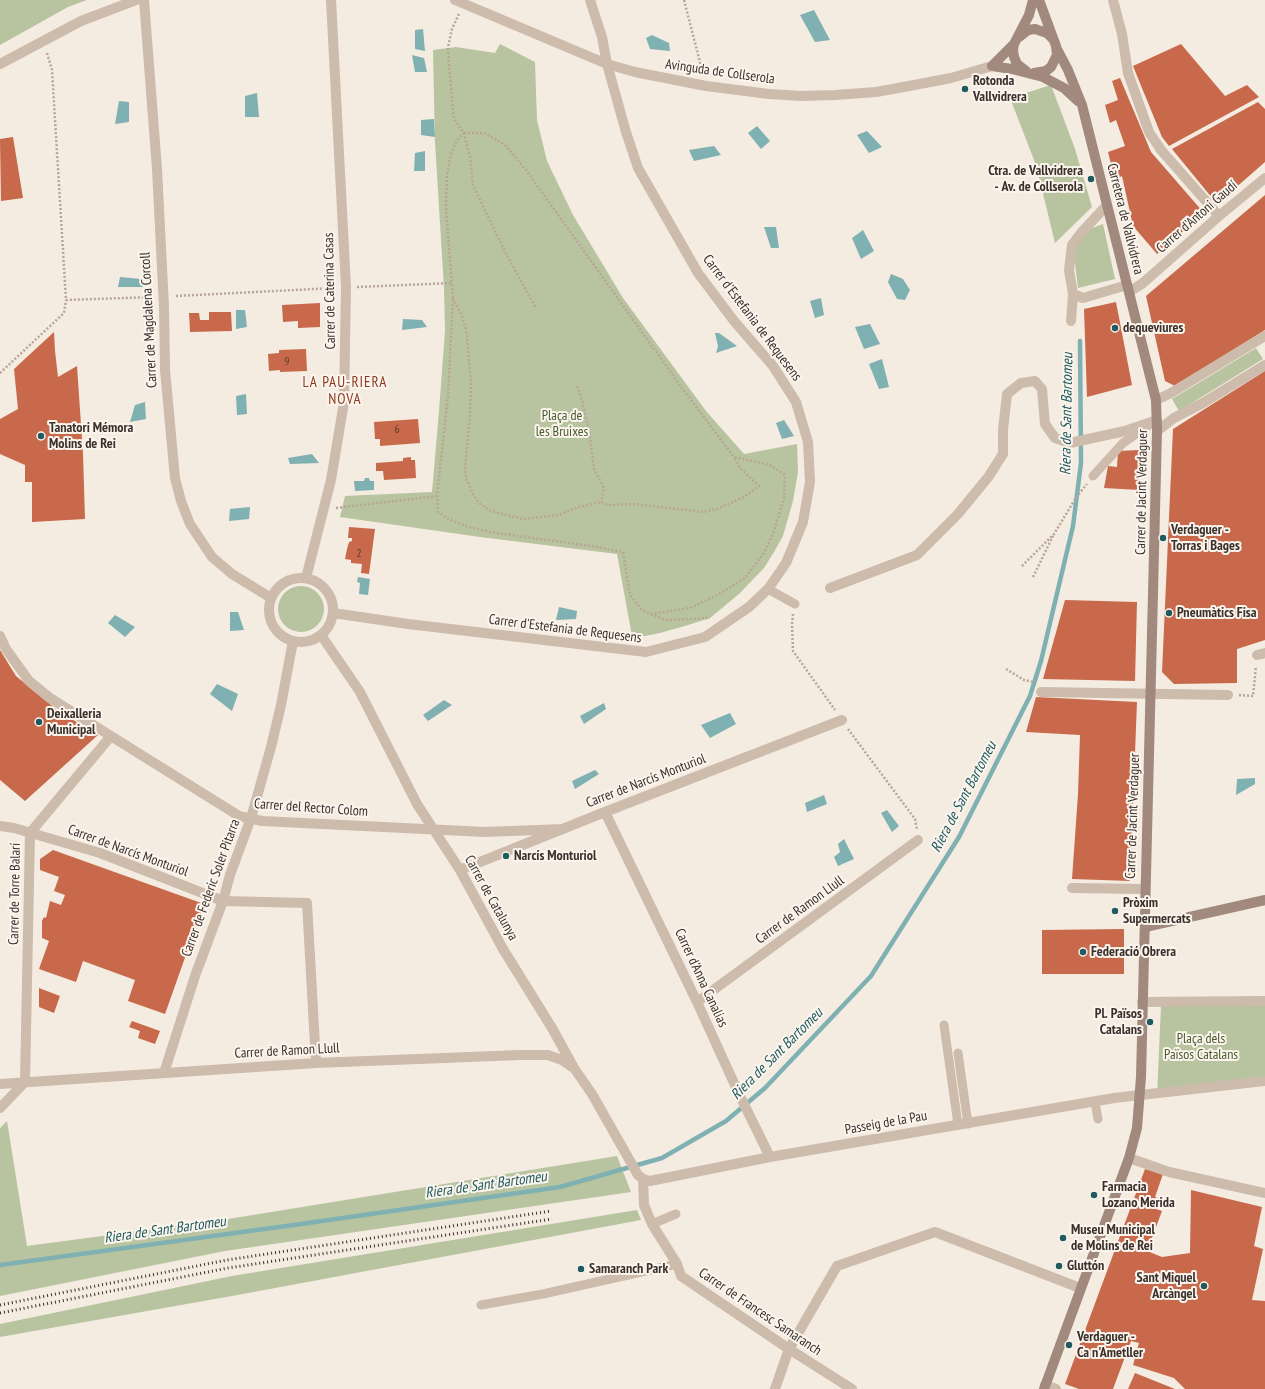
<!DOCTYPE html>
<html>
<head>
<meta charset="utf-8">
<style>
  body { margin:0 }
  canvas { display:block; background:#f4ebe1 }
</style>
</head>
<body>
<canvas width="1265" height="1389"></canvas>
<script>
const c = document.querySelector('canvas').getContext('2d');
c.lineJoin = 'round';
function fill(path, color) {
  c.fillStyle = color;
  c.fill(path, 'evenodd');
}
function toPath(rows) {
  const path = new Path2D();
  for (const r of rows) {
    if (r.length === 3) {
      path.moveTo(r[0] + r[2], r[1]);
      path.arc(r[0], r[1], r[2], 0, 2 * Math.PI);
      continue;
    }
    path.moveTo(r[0], r[1]);
    for (let i = 2; i < r.length; i += 2) path.lineTo(r[i], r[i + 1]);
  }
  return path;
}
function trace(path, color, width, dash) {
  c.strokeStyle = color;
  c.lineWidth = width;
  c.lineCap = dash ? 'butt' : 'round';
  c.setLineDash(dash || []);
  c.stroke(path);
}
function write(font, color, halo, rows, align = 'center') {
  c.font = font + ' "PT Sans Narrow",sans-serif';
  c.lineWidth = 4;
  c.setLineDash([]);
  c.textBaseline = 'middle';
  c.strokeStyle = halo;
  c.fillStyle = color;
  for (const [text, x, y, turn = 0] of rows) {
    c.save();
    c.translate(x, y);
    c.rotate((+turn || 0) * Math.PI / 180);
    c.textAlign = isNaN(turn) ? turn : align;
    if (halo) c.strokeText(text, 0, 0);
    c.fillText(text, 0, 0);
    c.restore();
  }
}
fill(toPath([
  [0,0,87,0,68,7,0,45],
  [500,44,535,62,537,120,547,161,573,215,623,298,706,411,744,454,797,444,798,472,793,501,783,536,774,552,764,568,739,594,710,618,685,626,660,633,645,636,632,636,617,554,480,537,340,517,345,496,432,492,439,411,445,331,444,288,435,142,433,50,456,47,495,53],
  [1051,85,1075,149,1092,207,1055,243,1036,165,1010,98],
  [1103,224,1115,279,1078,288,1073,246,1084,231],
  [1256,348,1263,359,1179,411,1172,399],
  [301,609,23],
  [1265,1005,1265,1081,1157,1096,1161,1006],
  [7,1121,27,1246,222,1220,617,1156,631,1192,225,1251,0,1296,0,1128],
  [637,1210,641,1220,232,1296,0,1337,0,1324,232,1276]
]), '#b8c4a0');
fill(toPath([
  [814,10,830,40,815,42,800,15],
  [423,29,425,51,415,49,415,30],
  [652,35,669,43,670,51,650,49,646,38],
  [412,55,424,58,427,72,415,72],
  [257,93,259,117,245,117,245,96],
  [119,101,129,102,129,122,115,124],
  [434,119,435,137,421,135,421,120],
  [757,126,770,141,761,149,748,133],
  [867,131,882,147,869,153,857,135],
  [714,146,721,155,694,161,689,150],
  [425,151,425,171,414,171,415,153],
  [764,227,776,227,779,248,771,248],
  [863,230,874,251,861,259,852,238],
  [891,274,903,279,910,290,905,300,897,299,888,282],
  [120,277,141,279,143,287,118,287],
  [821,298,824,315,815,318,810,301],
  [236,310,245,310,247,327,236,329],
  [403,319,422,320,427,327,402,330],
  [870,324,880,344,864,349,855,327],
  [715,333,719,333,737,346,716,353,718,346],
  [882,359,889,387,879,389,869,364],
  [246,394,247,414,237,415,236,396],
  [145,402,146,419,130,422,135,405],
  [784,420,794,436,782,439,776,423],
  [312,454,319,463,290,464,288,458],
  [365,478,369,478,370,481,374,481,374,490,355,491,354,481,364,481],
  [250,507,249,519,229,521,230,509],
  [358,577,370,579,368,595,359,594,360,583,357,582],
  [559,607,577,611,576,619,556,620],
  [230,612,238,612,244,630,230,631],
  [115,615,135,627,125,637,108,623],
  [217,684,238,694,232,711,210,694],
  [444,700,452,705,428,721,423,715],
  [604,703,606,709,584,724,580,716],
  [730,713,736,724,710,738,701,725],
  [595,770,599,774,575,789,572,781],
  [1255,778,1255,784,1236,795,1237,779],
  [824,795,827,804,807,812,805,803],
  [887,810,899,826,892,832,881,813],
  [844,839,854,859,838,866,834,857,840,852,838,844]
]), '#7fb0b2');
trace(toPath([
  [0,1265,301,1224,560,1187,662,1158,726,1121,765,1088,871,976,959,837,1030,696,1041,661,1073,526,1081,463,1080,341]
]), '#7fb0b2', 4.5);
fill(toPath([
  [1181,44,1225,96,1247,85,1259,97,1169,146,1162,137,1133,66],
  [1120,78,1151,152,1204,213,1157,254,1133,226,1122,176,1115,180,1108,152,1125,146,1116,120,1110,123,1105,105,1118,100,1112,81],
  [1258,102,1265,109,1265,162,1217,204,1172,149],
  [13,137,23,198,1,201,0,139],
  [1265,195,1265,330,1175,386,1165,381,1146,296],
  [1116,302,1132,385,1087,397,1084,309],
  [320,303,320,327,298,328,298,321,283,322,282,305],
  [209,312,231,312,232,331,190,332,189,313,199,313,200,320,209,320],
  [54,332,55,351,58,377,77,366,83,454,85,519,32,522,32,482,25,482,25,465,0,454,0,419,18,409,14,369],
  [306,349,307,371,280,372,280,370,269,371,268,354,279,353,279,350],
  [1265,371,1265,640,1237,649,1237,683,1174,684,1162,672,1173,429],
  [418,419,420,443,380,446,380,439,375,439,374,422],
  [1139,450,1139,490,1104,488,1108,466,1117,467,1118,451],
  [411,457,411,460,415,460,416,478,384,480,383,471,376,471,376,463,403,461,403,458],
  [349,527,375,529,369,574,361,573,362,564,351,563,351,560,345,559,347,549,349,542,352,541,352,538,348,538],
  [1065,600,1137,602,1135,681,1043,679],
  [0,650,16,676,57,710,98,735,25,801,0,780],
  [1036,697,1137,702,1130,881,1072,879,1078,794,1080,735,1026,732],
  [53,850,204,904,165,1014,128,1001,135,980,83,961,76,982,39,969,49,941,42,938,42,921,44,917,46,918,50,901,61,905,65,895,54,891,59,877,40,870,40,859],
  [1124,929,1124,974,1042,974,1042,930],
  [39,988,60,996,54,1013,39,1007],
  [132,1021,160,1031,155,1044,138,1038,140,1031,129,1027],
  [1145,1169,1163,1174,1155,1197,1160,1199,1156,1209,1162,1211,1147,1251,1162,1257,1190,1253,1191,1190,1262,1207,1254,1246,1263,1249,1252,1300,1265,1301,1265,1389,1185,1389,1174,1378,1133,1365,1139,1343,1131,1341,1113,1389,1079,1389,1065,1384],
  [1135,1373,1175,1389,1128,1389]
]), '#c8694b');
trace(toPath([
  [684,0,703,74],
  [459,14,452,29,448,47,449,65,454,119,464,133,470,157,473,185,505,252,536,308],
  [47,53,52,70,66,300,153,297],
  [464,133,485,133,505,145,526,170,682,388,734,457,770,465,785,475,784,498,774,531,764,553,745,578,716,596,690,608,651,614,642,610,630,595,623,552,591,546,490,532,465,526,447,518,438,512,437,496,448,396,453,298,446,207,447,174,451,154,457,140,464,133],
  [357,287,452,283],
  [176,296,334,288],
  [453,298,461,314,466,329,471,383,470,417,465,466,466,478,473,494,480,504,491,511,523,519,559,515,579,507,601,502,608,505,635,504,703,512,717,509,744,497,759,486,740,468,734,457],
  [0,373,64,313,66,300],
  [577,386,582,400,589,431,594,469,604,488,601,502],
  [336,508,437,496],
  [1022,566,1054,534,1077,496,1087,484],
  [1033,577,1053,536],
  [651,614,665,620,710,618],
  [793,614,792,624,793,651,835,710],
  [1006,669,1024,680,1034,682],
  [1239,695,1253,696,1256,666],
  [848,729,915,819,917,830]
]), '#b9a596', 2.5, [2, 2]);
trace(toPath([
  [1093,476,1123,443,1149,425],
  [768,589,795,604],
  [944,1025,958,1125],
  [958,1053,968,1124],
  [1095,1102,1098,1119],
  [652,1224,676,1214],
  [481,1305,543,1294,677,1264]
]), '#cdbbac', 9);
trace(toPath([
  [144,0,157,169,164,307,165,370,175,478,181,501,190,524,212,557,232,574,271,598],
  [455,0,607,64,635,72,706,86,769,94,801,96,835,95,876,92,909,86,951,78,992,66],
  [1113,0,1122,34,1128,73,1149,132,1161,150,1219,216],
  [0,64,81,21,136,0],
  [1107,205,1081,233,1072,245,1069,270,1073,294,1083,298,1127,285],
  [1129,292,1143,283,1219,216,1265,178],
  [1071,321,1073,294],
  [1156,400,1171,393,1265,336],
  [1157,431,1174,418,1203,403,1265,365],
  [301,610,32],
  [306,578,331,480,344,402,346,287,331,0],
  [830,588,917,555,958,514,989,476,1003,454,1003,430,1007,394,1021,383,1035,381,1042,389,1045,424,1055,438,1070,443,1125,431,1157,420],
  [333,613,408,624,646,652,705,637,749,607,768,589,786,563,803,522,810,482,808,442,796,402,773,366,734,321,698,273,638,168,626,132,607,64,602,37,590,0],
  [321,635,360,692,417,804,460,870,503,949,552,1028,574,1068,592,1094,638,1175,643,1179,650,1181,770,1157,1114,1098,1265,1081],
  [0,636,6,649,29,681,50,698,239,816,262,821,485,832,563,829],
  [1257,655,1265,653],
  [1041,692,1228,695],
  [605,812,697,1002,739,1094,770,1157],
  [0,826,14,828,100,853,223,901,307,903,316,1063],
  [460,870,605,812,842,720],
  [1072,888,1145,889],
  [697,1002,918,840],
  [1142,1002,1265,1001],
  [164,1073,195,976,223,901,230,875,251,818,271,747,281,705,293,641],
  [25,1082,30,833,111,736],
  [0,1084,316,1063,520,1055,548,1055,562,1060,572,1067],
  [0,1108,25,1082],
  [1129,1158,1169,1172,1265,1193],
  [643,1179,644,1205,652,1224,677,1264,681,1276,789,1349,852,1389],
  [1045,1385,1056,1389],
  [775,1389,789,1349,837,1266,935,1232,1080,1288]
]), '#cdbbac', 10);
trace(toPath([
  [1019,37,1028,30,1035,29,1047,33,1053,39],
  [992,66,1012,69,1043,77,1064,88,1078,101],
  [992,66,1014,44],
  [1026,71,1017,64,1014,57,1013,50,1014,44,1029,15,1033,0],
  [1034,73,1046,71,1051,67,1057,55,1056,46,1039,0],
  [1145,927,1265,900],
  [1044,1389,1129,1158,1137,1128,1141,1077,1157,431,1156,400,1082,105,1068,70,1057,49]
]), '#a18a7d', 10);
trace(toPath([
  [0,1305,227,1260,551,1211],
  [0,1313,228,1268,552,1219]
]), '#3b302b', 3, [1, 3]);
for (const [x, y, r, color] of [
  [965,89,4,"#1f5a5e"],
  [1091,179,4,"#1f5a5e"],
  [1115,328,4,"#1f5a5e"],
  [41,436,4,"#1f5a5e"],
  [1163,538,4,"#1f5a5e"],
  [1169,613,4,"#1f5a5e"],
  [39,722,4,"#1f5a5e"],
  [506,856,4,"#1f5a5e"],
  [1115,911,4,"#1f5a5e"],
  [1083,952,4,"#1f5a5e"],
  [1150,1022,4,"#1f5a5e"],
  [1094,1195,4,"#1f5a5e"],
  [1063,1238,4,"#1f5a5e"],
  [1059,1266,4,"#1f5a5e"],
  [581,1269,4,"#1f5a5e"],
  [1204,1286,4,"#1f5a5e"],
  [1069,1345,4,"#1f5a5e"]
]) {
  const dot = new Path2D();
  dot.arc(x, y, r, 0, 2 * Math.PI);
  c.fillStyle = color;
  c.fill(dot);
  trace(dot, '#fbf5ee', 1.5);
}
write('12px', '#5e3e33', null, [
  ["9",287,362],
  ["6",397,430],
  ["2",359,554]
]);
write('14px', '#3b302b', '#fbf5ee', [
  ["Avinguda de Collserola",720,72,8],
  ["Carrer d'Antoni Gaudí",1197,217,-41],
  ["Carretera de Vallvidrera",1125,219,76],
  ["Carrer de Caterina Casas",330,291,-91],
  ["Carrer d'Estefania de Requesens",752,318,53],
  ["Carrer de Magdalena Corcoll",149,320,-93],
  ["Carrer de Jacint Verdaguer",1142,492,-89],
  ["Carrer d'Estefania de Requesens",565,629,7],
  ["Carrer de Narcís Monturiol",646,781,-21],
  ["Carrer del Rector Colom",311,808,4],
  ["Carrer de Jacint Verdaguer",1133,816,-88],
  ["Carrer de Narcís Monturiol",128,851,20],
  ["Carrer de Federic Soler Pitarra",211,888,-70],
  ["Carrer de Torre Balarí",15,894,-89],
  ["Carrer de Catalunya",491,898,61],
  ["Carrer de Ramon Llull",800,910,-36],
  ["Carrer d'Anna Canalias",701,978,65],
  ["Carrer de Ramon Llull",287,1051,-3],
  ["Passeig de la Pau",886,1123,-10],
  ["Carrer de Francesc Samaranch",760,1312,34]
]);
write('bold 14px', '#3b302b', '#fbf5ee', [
  ["Rotonda",973,81],
  ["Vallvidrera",973,97],
  ["Ctra. de Vallvidrera",1083,171,"right"],
  ["- Av. de Collserola",1083,187,"right"],
  ["dequeviures",1123,328],
  ["Tanatori Mémora",49,428],
  ["Molins de Rei",49,444],
  ["Verdaguer -",1171,530],
  ["Torras i Bages",1171,546],
  ["Pneumàtics Fisa",1177,613],
  ["Deixalleria",47,714],
  ["Municipal",47,730],
  ["Narcís Monturiol",514,856],
  ["Pròxim",1123,903],
  ["Supermercats",1123,919],
  ["Federació Obrera",1091,952],
  ["Pl. Països",1142,1014,"right"],
  ["Catalans",1142,1030,"right"],
  ["Farmacia",1102,1187],
  ["Lozano Merida",1102,1203],
  ["Museu Municipal",1071,1230],
  ["de Molins de Rei",1071,1246],
  ["Gluttón",1067,1266],
  ["Samaranch Park",589,1269],
  ["Sant Miquel",1196,1278,"right"],
  ["Arcàngel",1196,1294,"right"],
  ["Verdaguer -",1077,1337],
  ["Ca n'Ametller",1077,1353]
], 'left');
write('14px', '#4a5a2e', '#fbf5ee', [
  ["Plaça de",562,416],
  ["les Bruixes",562,432],
  ["Plaça dels",1201,1039],
  ["Països Catalans",1201,1055]
]);
c.letterSpacing = '1px';
write('15px', '#8c3b22', '#fbf5ee', [
  ["LA PAU-RIERA",345,383],
  ["NOVA",345,400]
]);
c.letterSpacing = '0px';
write('italic 15px', '#1f5a5e', '#fbf5ee', [
  ["Riera de Sant Bartomeu",1067,414,-89],
  ["Riera de Sant Bartomeu",964,797,-62],
  ["Riera de Sant Bartomeu",777,1054,-45],
  ["Riera de Sant Bartomeu",486,1185,-8],
  ["Riera de Sant Bartomeu",165,1230,-8]
]);
</script>
</body>
</html>
